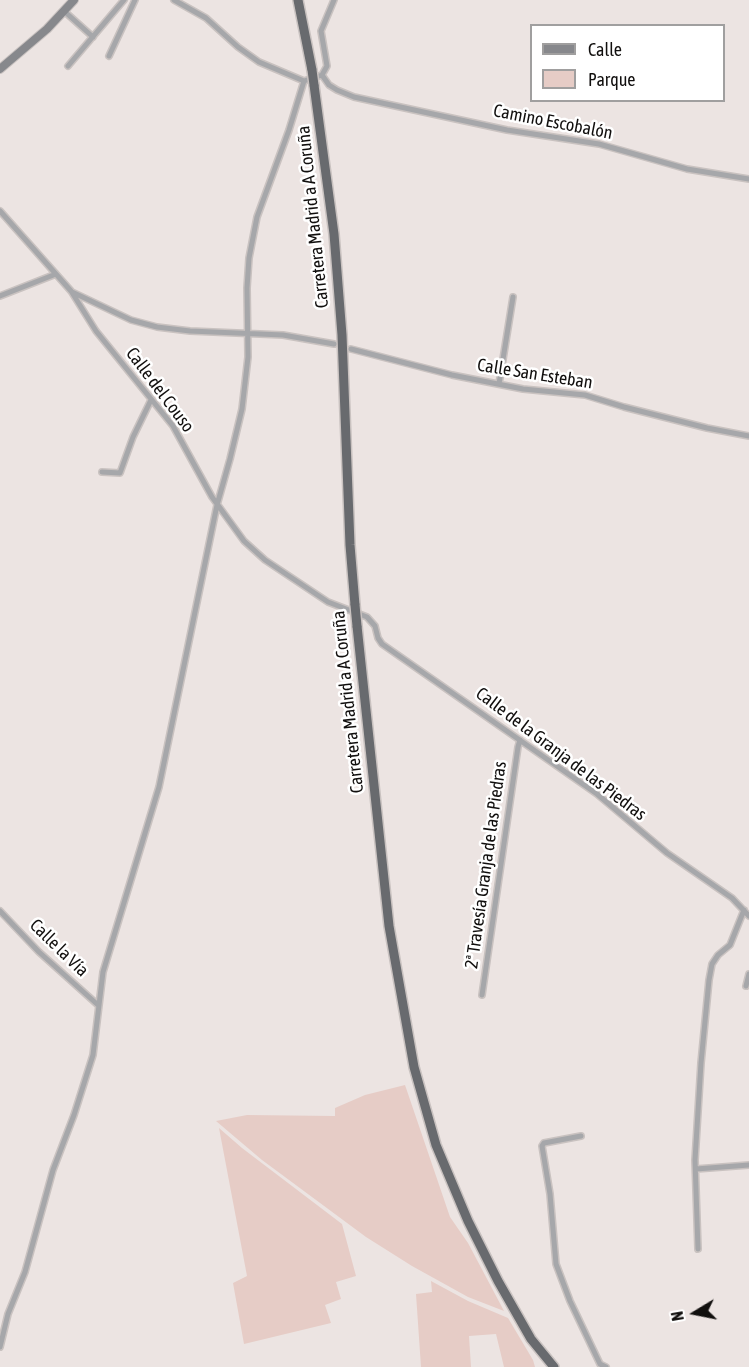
<!DOCTYPE html>
<html>
<head>
<meta charset="utf-8">
<style>
  body { margin:0 }
  #map { position:relative; width:749px; height:1367px; overflow:hidden; background:#ece4e2; font-family:"Asap Condensed",sans-serif }
  canvas { display:block }
  .legend { position:absolute; left:530px; top:24px; width:195px; height:78px; box-sizing:border-box; background:#fff; border:2px solid #a09f9f; margin:0; padding:8px 10px; list-style:none; font-size:18px; color:#110f0e }
  .legend li { display:flex; align-items:center; gap:12px; height:30px }
  .legend b { width:30px; border:2px solid #a09f9f }
  .north { position:absolute; left:665px; top:1283px; width:60px; height:60px; -webkit-text-stroke:4px #fff; paint-order:stroke; rotate:260deg; font-size:16px; font-weight:700; line-height:24px; text-align:center; color:#110f0e }
  .north::after { content:''; display:block; margin:auto; width:21px; height:27px; background:#110f0e; clip-path:polygon(50% 0,100% 100%,50% 72%,0 100%) }
</style>
</head>
<body>
<div id="map">
<canvas width="749" height="1367"></canvas>
<ul class="legend">
<li><b style="height:8px;background:#87888c"></b>Calle</li>
<li><b style="height:16px;background:#e6ccc6"></b>Parque</li>
</ul>
<div class="north">N</div>
</div>
<script>
const c = document.querySelector('canvas').getContext('2d');
c.lineJoin = 'round';
function fill(path, color) {
  c.fillStyle = color;
  c.fill(path, 'evenodd');
}
function toPath(rows) {
  const path = new Path2D();
  for (const r of rows) {
    path.moveTo(r[0], r[1]);
    for (let i = 2; i < r.length; i += 2) path.lineTo(r[i], r[i + 1]);
  }
  return path;
}
function trace(path, color, width, dash) {
  c.strokeStyle = color;
  c.lineWidth = width;
  c.lineCap = dash ? 'butt' : 'round';
  c.setLineDash(dash || []);
  c.stroke(path);
}
function write(font, color, halo, rows, align = 'center') {
  c.font = font + ' "Asap Condensed",sans-serif';
  c.lineWidth = 5;
  c.setLineDash([]);
  c.textBaseline = 'middle';
  c.strokeStyle = halo;
  c.fillStyle = color;
  for (const [text, x, y, turn = 0] of rows) {
    c.save();
    c.translate(x, y);
    c.rotate((+turn || 0) * Math.PI / 180);
    c.textAlign = isNaN(turn) ? turn : align;
    if (halo) c.strokeText(text, 0, 0);
    c.fillText(text, 0, 0);
    c.restore();
  }
}
fill(toPath([
  [405,1085,450,1217,468,1243,504,1311,468,1297,412,1266,366,1237,262,1160,216,1121,247,1115,335,1116,335,1108,365,1095],
  [219,1128,242,1148,342,1224,356,1276,336,1282,341,1299,325,1305,331,1323,244,1344,233,1283,247,1276],
  [431,1281,468,1301,508,1318,533,1360,535,1367,504,1367,496,1334,469,1336,471,1367,421,1367,416,1294,432,1292]
]), '#e6ccc6');
const minor = toPath([
  [174,0,206,18,238,47,259,62,304,81],
  [64,11,93,37],
  [109,56,135,0],
  [68,66,124,0],
  [322,75,329,85,337,90,354,97,507,130,599,144,687,169,749,179],
  [322,75,327,66,321,31,334,0],
  [0,211,71,291,96,331,173,426,212,497,244,541,265,560,328,602,367,617,375,626,378,638,382,644,597,794,667,853,732,898,749,916],
  [72,292,131,320,157,327,190,331,283,335,334,344],
  [0,296,56,274],
  [351,349,452,375,523,389,585,395,624,407,707,428,749,436],
  [499,384,513,297],
  [102,472,120,473,133,437,151,400],
  [0,911,39,952,98,1005],
  [746,986,749,974],
  [482,995,518,747,520,740],
  [581,1136,544,1143,542,1146,550,1194,556,1264,570,1301,600,1364,606,1367],
  [696,1169,749,1165],
  [698,1249,695,1160,701,1063,709,980,712,964,718,955,730,945,744,910],
  [0,1347,8,1314,25,1272,53,1170,74,1115,93,1055,103,972,159,787,217,505,230,459,242,409,248,357,247,288,249,258,257,217,289,130,304,81,322,75]
]);
const secondary = toPath([
  [0,69,47,29,74,0]
]);
const trunk = toPath([
  [298,0,312,70],
  [314,85,334,234,342,335,350,545,355,605],
  [357,626,389,926,414,1067,436,1145,468,1221,498,1281,531,1339,554,1367]
]);
trace(minor, '#c9c2c0', 8);
trace(secondary, '#c9c2c0', 10);
trace(trunk, '#c9c2c0', 12);
trace(minor, '#a6a7aa', 5);
trace(secondary, '#87888c', 8);
trace(trunk, '#686a6e', 9);
const trunkBridge = toPath([
  [312,70,314,85],
  [355,605,357,626]
]);
trace(trunkBridge, '#c9c2c0', 12, []);
trace(trunkBridge, '#686a6e', 9);
write('18px', '#110f0e', '#fff', [
  ["Camino Escobalón",553,122,11],
  ["Carretera Madrid a A Coruña",313,217,-96],
  ["Calle San Esteban",535,374,9],
  ["Calle del Couso",160,390,53],
  ["Carretera Madrid a A Coruña",348,702,-96],
  ["Calle de la Granja de las Piedras",561,754,37],
  ["2ª Travesía Granja de las Piedras",486,865,-82],
  ["Calle la Vía",59,948,44]
]);
</script>
</body>
</html>
